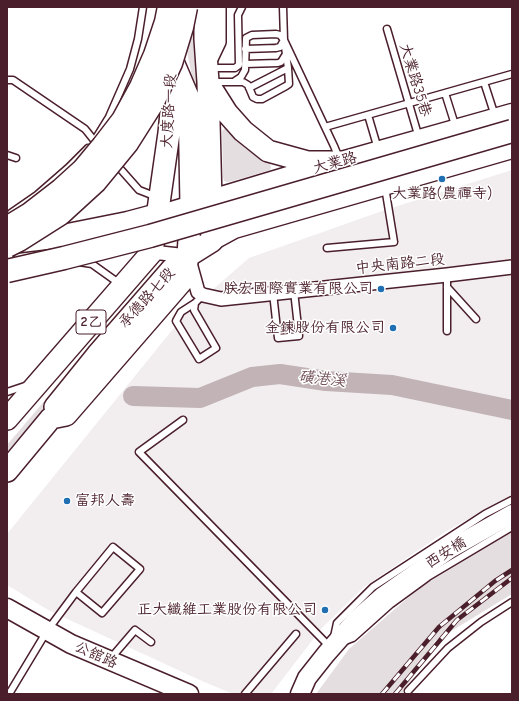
<!DOCTYPE html>
<html>
<head>
<meta charset="utf-8">
<style>
  body { margin:0 }
  #map { position:relative; width:519px; height:701px; overflow:hidden; background:#fff; font-family:"Comic Neue",sans-serif }
  canvas { display:block }
  .frame { position:absolute; inset:0; border:8px solid #4a1f2b; pointer-events:none }
</style>
</head>
<body>
<div id="map">
<canvas width="519" height="701"></canvas>
<div class="frame"></div>
</div>
<script>
const c = document.querySelector('canvas').getContext('2d');
c.lineJoin = 'round';
function fill(path, color) {
  c.fillStyle = color;
  c.fill(path, 'evenodd');
}
function toPath(rows) {
  const path = new Path2D();
  for (const r of rows) {
    path.moveTo(r[0], r[1]);
    for (let i = 2; i < r.length; i += 2) path.lineTo(r[i], r[i + 1]);
  }
  return path;
}
function trace(path, color, width, dash) {
  c.strokeStyle = color;
  c.lineWidth = width;
  c.lineCap = dash ? 'butt' : 'round';
  c.setLineDash(dash || []);
  c.stroke(path);
}
function write(font, color, halo, rows, align = 'center') {
  c.font = font + ' "Comic Neue","LXGW WenKai TC",sans-serif';
  c.lineWidth = 3;
  c.setLineDash([]);
  c.textBaseline = 'middle';
  c.strokeStyle = halo;
  c.fillStyle = color;
  for (const [text, x, y, turn = 0] of rows) {
    c.save();
    c.translate(x, y);
    c.rotate((+turn || 0) * Math.PI / 180);
    c.textAlign = isNaN(turn) ? turn : align;
    if (halo) c.strokeText(text, 0, 0);
    c.fillText(text, 0, 0);
    c.restore();
  }
}
fill(toPath([
  [512,170,512,495,445,532,364,587,321,629,271,694,233,694,202,681,50,611,7,585,7,534,186,313,249,258,385,210]
]), '#f2eeef');
fill(toPath([
  [197,7,196,97,185,41],
  [225,128,228,128,238,141,246,149,270,161,271,168,270,170,233,181,227,182,224,181,223,177,222,131],
  [84,354,54,398,7,452,7,445],
  [512,532,512,594,435,641,402,694,316,694,349,649,419,588]
]), '#e5dee0');
trace(toPath([
  [133,396,200,398,252,377,280,374,326,381,392,385,512,410]
]), '#c1b3b6', 20);
const lane = toPath([
  [283,7,284,40,334,146,339,158],
  [387,29,419,138],
  [245,49,276,48,280,47,284,40],
  [245,64,278,63,281,62,286,54],
  [210,68,235,68,239,65,238,15,242,7],
  [7,80,13,80,85,129,97,144],
  [211,82,243,82,248,85,253,97,257,99,262,99,286,86,289,84,288,68,284,40,280,35,276,34,252,35,246,38,245,70,241,77,235,81],
  [484,82,495,116],
  [249,88,288,68],
  [445,93,456,128],
  [368,115,378,149],
  [325,127,512,74],
  [96,138,109,117,130,69,138,39,143,7],
  [7,155,16,158],
  [116,164,139,190,157,197],
  [11,213,37,195,68,168,88,148],
  [327,248,394,242,385,187],
  [79,262,92,264,120,284],
  [447,287,476,319],
  [273,293,278,338,299,336,294,291],
  [195,303,194,310,216,348,199,359,176,321,181,312,195,303,203,295],
  [447,331,447,275],
  [7,392,28,385],
  [183,420,139,452,330,647],
  [334,637,337,623,373,587,485,514,512,500],
  [345,641,353,638,391,604,428,577,512,527],
  [111,658,135,630,151,642],
  [408,691,448,648,481,622,512,602],
  [9,694,47,631,76,592,113,547,140,569,102,613,76,592],
  [245,694,296,634]
]);
const street = toPath([
  [209,63,219,42,219,7],
  [152,252,188,256,198,292,203,295,221,299,447,275,512,267]
]);
const secondary = toPath([
  [158,215,291,175,512,113],
  [212,241,234,229,512,149],
  [7,608,71,644,189,694],
  [300,694,307,678,326,654,356,620,383,596,450,549,512,514]
]);
const primary = toPath([
  [208,83,227,113,243,131,268,151,308,162,340,162],
  [55,407,97,355,172,269,188,256,212,241,208,82,205,39,205,7],
  [7,419,152,252,169,133,172,103,172,67],
  [7,471,51,418,66,415,184,279,188,256,191,205,189,99,171,57]
]);
const highway = toPath([
  [12,242,63,236,128,223,158,215]
]);
trace(lane, '#4a1f2b', 9);
trace(street, '#4a1f2b', 16);
trace(secondary, '#4a1f2b', 21);
trace(primary, '#4a1f2b', 24);
trace(highway, '#4a1f2b', 25);
trace(lane, '#fff', 6);
trace(street, '#fff', 13);
trace(secondary, '#fff', 18);
trace(primary, '#fff', 21);
trace(highway, '#fff', 22);
const rail = toPath([
  [382,694,439,627,495,581,512,570],
  [395,694,457,620,512,578]
]);
trace(rail, '#4a1f2b', 4.5);
trace(rail, '#fff', 3, [9]);
const highwayBridge = toPath([
  [7,228,30,214,61,190,83,170,103,146,123,120,141,87,155,55,166,22,169,7],
  [7,246,19,240,60,214,95,182,127,143,153,102,171,63,182,27,186,7],
  [7,271,64,258,150,236,512,131]
]);
trace(highwayBridge, '#4a1f2b', 25, []);
trace(highwayBridge, '#fff', 22);
for (const [x, y, r, color] of [
  [442,179,4,"#1f6fb2"],
  [381,289,4,"#1f6fb2"],
  [393,328,4,"#1f6fb2"],
  [67,501,4,"#1f6fb2"],
  [325,610,4,"#1f6fb2"]
]) {
  const dot = new Path2D();
  dot.arc(x, y, r, 0, 2 * Math.PI);
  c.fillStyle = color;
  c.fill(dot);
  trace(dot, '#fff', 1.5);
}
for (const [x, y, w] of [
  [91,322,30]
]) {
  const box = new Path2D();
  box.roundRect(x - w / 2, y - 12, w, 24, 3);
  c.fillStyle = '#fff';
  c.fill(box);
  trace(box, '#4a1f2b', 1);
}
write('bold 14px', '#4a1f2b', null, [
  ["2乙",91,322]
]);
write('15px', '#4a1f2b', '#fff', [
  ["大業路35巷",415,80,73],
  ["大度路一段",169,111,-87],
  ["大業路",335,163,-15],
  ["中央南路二段",400,264,-6],
  ["承德路七段",147,298,-48],
  ["西安橋",446,553,-32],
  ["公舘路",96,655,24]
]);
write('15px', '#4a1f2b', '#fff', [
  ["大業路(農禪寺)",442,194,"center"],
  ["朕宏國際實業有限公司",373,289],
  ["金鍊股份有限公司",385,328],
  ["富邦人壽",75,501,"left"],
  ["正大纖維工業股份有限公司",317,610]
], 'right');
write('italic 16px', '#74535c', '#fff', [
  ["磺港溪",322,379,6]
]);
</script>
</body>
</html>
